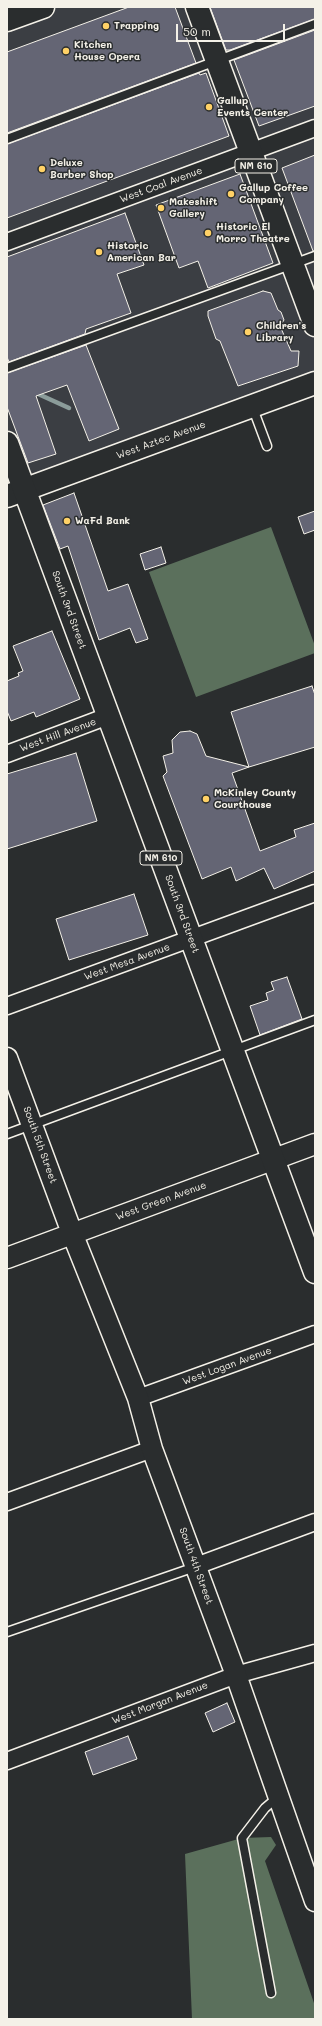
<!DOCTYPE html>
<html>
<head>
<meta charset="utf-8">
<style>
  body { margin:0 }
  #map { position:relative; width:322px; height:2026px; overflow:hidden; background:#2a2d2e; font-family:Mali,sans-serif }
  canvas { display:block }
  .frame { position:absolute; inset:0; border:8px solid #f4f1e8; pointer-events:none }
  .scale { position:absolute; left:176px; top:24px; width:109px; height:18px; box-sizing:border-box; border:2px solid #f4f1e8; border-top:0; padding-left:5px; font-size:12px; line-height:14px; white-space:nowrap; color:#f4f1e8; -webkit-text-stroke:3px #2a2d2e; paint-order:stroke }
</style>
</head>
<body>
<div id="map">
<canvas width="322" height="2026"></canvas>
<div class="frame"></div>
<div class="scale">50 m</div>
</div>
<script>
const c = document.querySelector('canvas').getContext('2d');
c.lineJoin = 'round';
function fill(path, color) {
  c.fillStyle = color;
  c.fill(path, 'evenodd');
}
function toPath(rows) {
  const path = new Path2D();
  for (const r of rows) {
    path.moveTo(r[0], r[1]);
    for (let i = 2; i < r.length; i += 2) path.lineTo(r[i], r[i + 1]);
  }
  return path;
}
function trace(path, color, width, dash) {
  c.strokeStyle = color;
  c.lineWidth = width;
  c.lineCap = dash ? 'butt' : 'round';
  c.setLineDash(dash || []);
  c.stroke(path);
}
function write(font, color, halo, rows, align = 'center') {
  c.font = font + ' Mali,sans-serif';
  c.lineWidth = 3;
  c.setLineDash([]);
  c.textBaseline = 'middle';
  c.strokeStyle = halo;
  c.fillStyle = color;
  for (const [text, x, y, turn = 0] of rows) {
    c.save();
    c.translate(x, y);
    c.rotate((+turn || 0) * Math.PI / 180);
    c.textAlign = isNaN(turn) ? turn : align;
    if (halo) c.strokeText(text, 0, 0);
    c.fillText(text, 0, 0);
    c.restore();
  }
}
fill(toPath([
  [43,7,315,7,315,383,7,497,7,20]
]), '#3b3e43');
fill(toPath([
  [271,527,315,646,315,653,196,697,149,572],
  [271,1837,276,1845,265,1861,315,2006,315,2019,192,2019,185,1854,242,1838]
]), '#5b705c');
trace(toPath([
  [36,393,69,408]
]), '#8b9c9a', 4.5);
const building = toPath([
  [129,7,175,7,196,63,7,133,7,52,129,7],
  [210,7,315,7,315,19,230,50,226,50,210,7],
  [315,30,315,106,259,126,234,60,315,30],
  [199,73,200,75,206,73,229,136,7,218,7,144,199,73],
  [315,155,315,251,313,251,282,168,315,155],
  [240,174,273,263,208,288,198,261,179,268,156,205,240,174],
  [125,213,144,265,117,274,131,313,86,329,85,334,9,362,7,357,7,257,125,213],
  [263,291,271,293,278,310,281,312,284,320,280,326,291,351,299,351,298,366,238,386,220,341,216,339,208,316,208,311,263,291],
  [86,345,119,429,89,441,67,385,36,396,56,454,28,463,7,407,7,373,86,345],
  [74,493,108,591,128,584,148,639,136,643,130,628,99,640,68,546,60,549,43,505,74,493],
  [315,511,315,530,304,534,298,517,315,511],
  [161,547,166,563,145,570,140,554,161,547],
  [52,631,80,699,36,717,34,712,11,721,7,711,7,681,19,676,18,673,23,671,13,646,52,631],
  [312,686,315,695,315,747,249,767,231,712,312,686],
  [190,731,197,734,206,756,249,767,232,773,260,851,296,837,294,830,315,823,315,871,274,889,264,868,236,881,231,867,202,879,163,776,167,772,163,756,173,753,172,740,180,732,190,731],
  [76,753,97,821,7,849,7,774,76,753],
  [134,894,148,935,69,960,56,919,134,894],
  [287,977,302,1019,260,1035,250,1006,268,1000,266,993,274,990,271,982,287,977],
  [227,1703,235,1722,213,1732,205,1713,227,1703],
  [128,1736,137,1759,93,1775,85,1752,128,1736]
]);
fill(building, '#646574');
trace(building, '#f4f1e8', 1);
const service = toPath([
  [7,139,315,24],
  [7,368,315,256],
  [252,406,267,446],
  [7,1134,315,1020],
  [7,1632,195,1567],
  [271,1993,242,1838,265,1808,278,1797]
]);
const minor = toPath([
  [7,242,315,128],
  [7,754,108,716],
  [7,1006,315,893],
  [138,1398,315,1334],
  [7,1502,152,1449],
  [196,1566,315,1522],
  [7,1761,236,1675,315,1653]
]);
const tertiary = toPath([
  [7,1058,72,1233,138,1398,152,1449,236,1675,315,1901],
  [7,1258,315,1144]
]);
const secondary = toPath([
  [7,496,315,383]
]);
const primary = toPath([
  [197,7,315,325],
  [7,20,43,7],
  [7,443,315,1272]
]);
trace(service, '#f4f1e8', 11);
trace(minor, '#f4f1e8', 19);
trace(tertiary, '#f4f1e8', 23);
trace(secondary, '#f4f1e8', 25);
trace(primary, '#f4f1e8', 25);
trace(service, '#2a2d2e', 8);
trace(minor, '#2a2d2e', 16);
trace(tertiary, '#2a2d2e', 20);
trace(secondary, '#2a2d2e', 22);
trace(primary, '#2a2d2e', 22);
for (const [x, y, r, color] of [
  [106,26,4,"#ffd166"],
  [66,51,4,"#ffd166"],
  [209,107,4,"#ffd166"],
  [42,169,4,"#ffd166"],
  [231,194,4,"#ffd166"],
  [161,208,4,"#ffd166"],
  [208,233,4,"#ffd166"],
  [99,252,4,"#ffd166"],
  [248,332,4,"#ffd166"],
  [67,521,4,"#ffd166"],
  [206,799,4,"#ffd166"]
]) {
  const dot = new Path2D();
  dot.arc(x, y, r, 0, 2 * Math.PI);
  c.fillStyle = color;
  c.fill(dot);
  trace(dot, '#2a2d2e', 1.5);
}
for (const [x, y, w] of [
  [256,166,42],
  [161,858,42]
]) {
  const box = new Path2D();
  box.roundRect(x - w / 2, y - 7, w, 14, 3);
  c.fillStyle = '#2a2d2e';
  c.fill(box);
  trace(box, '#f4f1e8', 1);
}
write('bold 9px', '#f4f1e8', null, [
  ["NM 610",256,166],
  ["NM 610",161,858]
]);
write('bold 10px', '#f4f1e8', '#2a2d2e', [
  ["Trapping",114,26],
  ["Kitchen",74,45],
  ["House Opera",74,57],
  ["Gallup",217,101],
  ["Events Center",217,113],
  ["Deluxe",50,163],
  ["Barber Shop",50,175],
  ["Gallup Coffee",239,188],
  ["Company",239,200],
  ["Makeshift",169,202],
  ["Gallery",169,214],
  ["Historic El",216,227],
  ["Morro Theatre",216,239],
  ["Historic",107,246],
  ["American Bar",107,258],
  ["Children's",256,326],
  ["Library",256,338],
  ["WaFd Bank",75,521],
  ["McKinley County",214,793],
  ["Courthouse",214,805]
], 'left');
write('10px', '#f4f1e8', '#2a2d2e', [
  ["West Coal Avenue",161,185,-20],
  ["West Aztec Avenue",161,440,-20],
  ["South 3rd Street",69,610,70],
  ["West Hill Avenue",58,735,-20],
  ["South 3rd Street",182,914,70],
  ["West Mesa Avenue",127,962,-20],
  ["South 5th Street",40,1145,70],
  ["West Green Avenue",161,1201,-20],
  ["West Logan Avenue",227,1366,-20],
  ["South 4th Street",196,1566,70],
  ["West Morgan Avenue",160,1703,-21]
]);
</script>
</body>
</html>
